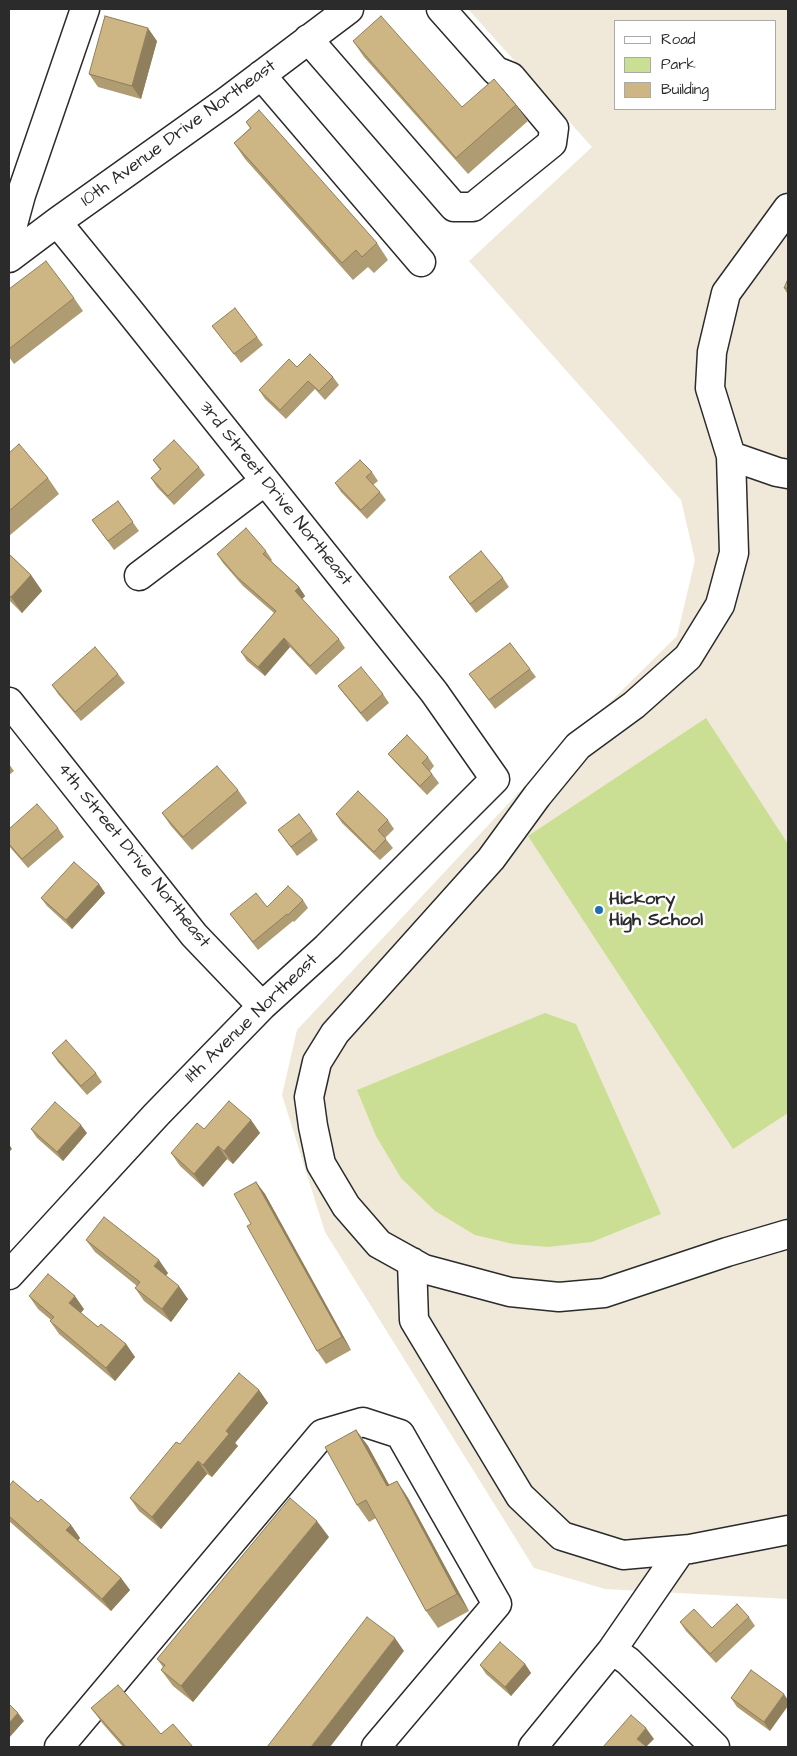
<!DOCTYPE html>
<html>
<head>
<meta charset="utf-8">
<style>
  body { margin:0 }
  #map { position:relative; width:797px; height:1756px; overflow:hidden; background:#fff; font-family:"Architects Daughter",sans-serif }
  canvas { display:block }
  .frame { position:absolute; inset:0; border:10px solid #2b2b2b; pointer-events:none }
  .legend { position:absolute; left:614px; top:20px; width:162px; height:90px; box-sizing:border-box; background:#fff; border:1px solid #aaa; margin:0; padding:6px 9px; list-style:none; font-size:15px; color:#2b2b2b }
  .legend li { display:flex; align-items:center; gap:10px; height:25px }
  .legend b { width:25px; border:1px solid #aaa }
</style>
</head>
<body>
<div id="map">
<canvas width="797" height="1756"></canvas>
<div class="frame"></div>
<ul class="legend">
<li><b style="height:6px;background:#fff"></b>Road</li>
<li><b style="height:14px;background:#cbdf94"></b>Park</li>
<li><b style="height:14px;background:#cdb584"></b>Building</li>
</ul>
</div>
<script>
const c = document.querySelector('canvas').getContext('2d');
c.lineJoin = 'round';
function fill(path, color) {
  c.fillStyle = color;
  c.fill(path, 'evenodd');
}
function toPath(rows) {
  const path = new Path2D();
  for (const r of rows) {
    path.moveTo(r[0], r[1]);
    for (let i = 2; i < r.length; i += 2) path.lineTo(r[i], r[i + 1]);
  }
  return path;
}
function trace(path, color, width, dash) {
  c.strokeStyle = color;
  c.lineWidth = width;
  c.lineCap = dash ? 'butt' : 'round';
  c.setLineDash(dash || []);
  c.stroke(path);
}
function write(font, color, halo, rows, align = 'center') {
  c.font = font + ' "Architects Daughter",sans-serif';
  c.lineWidth = 5;
  c.setLineDash([]);
  c.textBaseline = 'middle';
  c.strokeStyle = halo;
  c.fillStyle = color;
  for (const [text, x, y, turn = 0] of rows) {
    c.save();
    c.translate(x, y);
    c.rotate((+turn || 0) * Math.PI / 180);
    c.textAlign = isNaN(turn) ? turn : align;
    if (halo) c.strokeText(text, 0, 0);
    c.fillText(text, 0, 0);
    c.restore();
  }
}
fill(toPath([
  [468,9,788,9,788,1599,605,1589,534,1568,325,1232,282,1095,297,1030,522,789,677,636,695,560,681,500,469,261,592,147],
  [616,21,776,21,776,109,616,109]
]), '#f0e9da');
fill(toPath([
  [706,718,788,844,788,1113,733,1149,528,836],
  [545,1013,576,1024,661,1214,592,1242,548,1247,513,1244,475,1235,435,1211,401,1178,376,1136,357,1090]
]), '#cbdf94');
const minor = toPath([
  [308,39,454,207,473,207,552,143,554,128,511,77,496,71,441,9],
  [261,75,421,262],
  [788,208,726,293,712,352,710,388,731,456,734,553,720,605,688,657,634,705,578,746,537,796,491,859,335,1033,317,1062,309,1097,313,1126,321,1164,346,1206,379,1244,424,1269,510,1292,559,1297,604,1293,727,1252,788,1234],
  [9,239,21,195,85,9],
  [9,258,57,222,227,101,349,9],
  [731,456,777,472,788,474],
  [139,576,265,481],
  [9,702,194,935,262,1006],
  [412,1262,414,1320,520,1496,562,1536,623,1555,690,1549,788,1530],
  [9,1275,156,1115,262,1006,327,947,495,779,434,692,127,308,57,222],
  [612,1650,681,1550],
  [59,1747,322,1434,363,1422,400,1434,497,1604,376,1747],
  [533,1747,612,1650,628,1661,715,1747]
]);
trace(minor, '#2b2b2b', 31);
trace(minor, '#fff', 28);
fill(toPath([
  [157,41,141,99,98,87,89,74],
  [353,41,462,107,516,105,528,121,468,174,364,57],
  [246,122,377,243,388,260,374,273,368,267,353,280,245,159,234,143,250,128],
  [788,279,788,295,784,288],
  [9,289,74,298,83,311,14,364,9,357],
  [212,326,257,337,263,345,241,363],
  [297,367,333,377,339,385,325,400,315,389,286,419,265,399,259,390],
  [9,453,48,478,59,494,9,536],
  [153,460,199,467,205,475,174,505,157,487,151,478,160,470],
  [372,472,378,481,373,485,380,492,386,500,367,519,341,492,335,483],
  [118,501,139,531,114,550,92,520],
  [266,551,272,560,271,561,299,587,305,596,302,599,339,639,345,648,316,675,290,647,265,676,247,661,241,652,274,613,243,586,223,563,217,554],
  [9,554,31,575,42,591,22,613,9,600],
  [449,577,503,578,509,587,476,613],
  [530,669,536,677,495,709,469,674],
  [118,674,125,683,81,721,58,694,52,685],
  [338,686,383,694,389,703,367,722,344,694],
  [388,754,428,757,434,766,430,771,439,783,427,795,395,762],
  [9,764,14,771,9,775],
  [238,790,247,803,192,850,171,826,162,813],
  [336,814,388,820,394,829,385,838,393,848,380,860,342,823],
  [58,828,64,837,28,868,9,846,9,829],
  [278,830,312,831,318,840,297,856],
  [99,884,105,893,72,929,47,906,41,898],
  [303,900,308,908,294,922,293,921,258,950,230,914],
  [52,1053,96,1073,102,1082,87,1095,58,1062],
  [251,1120,260,1133,233,1164,227,1159,203,1187,180,1166,171,1153,204,1129],
  [31,1129,87,1133,63,1161,37,1138],
  [256,1182,265,1194,351,1350,326,1364,317,1351,251,1224],
  [86,1240,168,1273,166,1276,188,1299,171,1322,144,1301,135,1288,137,1286,95,1252],
  [29,1296,84,1309,81,1313,98,1327,126,1344,135,1357,115,1381,59,1334,50,1321,51,1320,38,1309],
  [259,1390,268,1403,235,1443,238,1446,212,1477,207,1474,161,1529,139,1511,130,1498,180,1444],
  [356,1430,368,1446,389,1485,397,1481,408,1498,469,1611,438,1628,426,1611,376,1518,369,1522,357,1505],
  [9,1486,38,1502,71,1525,80,1538,78,1540,121,1578,130,1590,111,1611,9,1521],
  [329,1537,193,1702,173,1686,161,1670,163,1667,157,1659],
  [749,1617,755,1626,716,1663,686,1631,680,1622,712,1628],
  [525,1664,531,1673,511,1696,486,1674,480,1665],
  [751,1670,770,1731,737,1707,731,1698],
  [91,1708,161,1734,193,1747,123,1747,103,1724]
]), '#b09c72');
fill(toPath([
  [148,28,157,41,141,99,132,86],
  [31,575,42,591,22,613,11,597],
  [299,587,305,596,301,600,295,591],
  [284,638,290,647,265,676,258,667],
  [99,884,105,893,72,929,66,920],
  [251,1120,260,1133,233,1164,224,1151],
  [81,1125,87,1133,63,1161,57,1152],
  [9,1144,12,1149,9,1152],
  [218,1146,227,1159,203,1187,194,1174],
  [256,1182,265,1194,351,1350,342,1337],
  [159,1260,168,1273,163,1279,154,1266],
  [179,1286,188,1299,171,1322,162,1309],
  [75,1296,84,1309,78,1316,69,1303],
  [126,1344,135,1357,115,1381,106,1368],
  [259,1390,268,1403,235,1443,238,1446,212,1477,203,1465,226,1431],
  [356,1430,368,1446,399,1503,387,1486],
  [198,1461,207,1474,161,1529,152,1517],
  [397,1481,408,1498,469,1611,457,1594],
  [317,1521,329,1537,193,1702,181,1686],
  [71,1525,80,1538,75,1543,66,1530],
  [121,1578,130,1590,111,1611,102,1599],
  [395,1638,404,1651,330,1747,311,1747],
  [525,1664,531,1673,511,1696,505,1687],
  [784,1694,788,1700,788,1706,770,1731,764,1722],
  [18,1713,24,1721,9,1738,9,1723],
  [646,1728,654,1739,646,1747,637,1739]
]), '#907f5c');
const building = toPath([
  [105,16,148,28,132,86,89,74,105,16],
  [381,16,462,107,494,79,516,105,456,158,353,41,381,16],
  [259,110,377,243,362,257,356,250,342,263,234,143,251,128,246,122,259,110],
  [46,261,74,298,9,349,9,289,46,261],
  [788,279,788,288,784,288,788,279],
  [235,308,257,337,234,354,212,326,235,308],
  [310,354,333,377,319,391,308,381,280,410,259,390,289,359,297,367,310,354],
  [174,440,199,467,168,496,151,478,161,469,153,460,174,440],
  [19,444,48,478,9,511,9,453,19,444],
  [360,460,372,472,366,477,380,492,361,510,335,483,360,460],
  [118,501,133,522,108,541,92,520,118,501],
  [246,528,266,551,263,554,299,587,295,591,339,639,310,666,284,638,258,667,241,652,276,611,237,577,217,554,246,528],
  [481,551,503,578,470,604,449,577,481,551],
  [9,554,31,575,11,597,9,595,9,554],
  [510,643,530,669,489,700,469,674,510,643],
  [95,647,118,674,75,712,52,685,95,647],
  [361,667,383,694,361,713,338,686,361,667],
  [407,735,428,757,422,763,432,774,420,786,388,754,407,735],
  [217,766,238,790,183,837,162,813,217,766],
  [358,791,388,820,378,830,386,839,374,852,336,814,358,791],
  [37,804,58,828,22,859,9,844,9,829,37,804],
  [299,814,312,831,291,847,278,830,299,814],
  [74,862,99,884,66,920,41,898,74,862],
  [288,886,303,900,288,915,287,914,253,942,230,914,256,893,267,907,288,886],
  [66,1040,96,1073,81,1086,52,1053,66,1040],
  [229,1101,251,1120,224,1151,218,1146,194,1174,171,1153,197,1123,204,1129,229,1101],
  [55,1102,81,1125,57,1152,31,1129,55,1102],
  [256,1182,342,1337,317,1351,247,1226,251,1224,234,1194,256,1182],
  [104,1217,159,1260,154,1266,179,1286,162,1309,135,1288,140,1282,86,1240,104,1217],
  [48,1274,75,1296,69,1303,98,1327,101,1324,126,1344,106,1368,50,1321,54,1317,29,1296,48,1274],
  [239,1373,259,1390,226,1431,229,1434,203,1465,198,1461,152,1517,130,1498,176,1442,180,1444,239,1373],
  [356,1430,387,1486,397,1481,457,1594,426,1611,366,1500,357,1505,325,1447,356,1430],
  [13,1481,38,1502,41,1499,71,1525,66,1530,121,1578,102,1599,9,1516,9,1486,13,1481],
  [290,1498,317,1521,181,1686,161,1670,165,1665,157,1659,290,1498],
  [737,1604,749,1617,710,1654,680,1622,694,1609,712,1628,737,1604],
  [367,1617,395,1638,311,1747,267,1747,367,1617],
  [500,1642,525,1664,505,1687,480,1665,500,1642],
  [751,1670,784,1694,764,1722,731,1698,751,1670],
  [118,1685,161,1734,173,1724,193,1747,126,1747,91,1708,118,1685],
  [9,1704,18,1713,9,1723,9,1704],
  [631,1715,646,1728,637,1739,647,1747,603,1747,631,1715]
]);
fill(building, '#cdb584');
trace(building, '#907f5c', 1);
for (const [x, y, r, color] of [
  [599,910,5,"#1f6fb2"]
]) {
  const dot = new Path2D();
  dot.arc(x, y, r, 0, 2 * Math.PI);
  c.fillStyle = color;
  c.fill(dot);
  trace(dot, '#fff', 2);
}
write('18px', '#2b2b2b', '#fff', [
  ["10th Avenue Drive Northeast",179,134,-36],
  ["3rd Street Drive Northeast",275,494,51],
  ["4th Street Drive Northeast",133,856,51],
  ["11th Avenue Northeast",252,1019,-44]
]);
write('bold 18px', '#2b2b2b', '#fff', [
  ["Hickory",609,900],
  ["High School",609,921]
], 'left');
</script>
</body>
</html>
